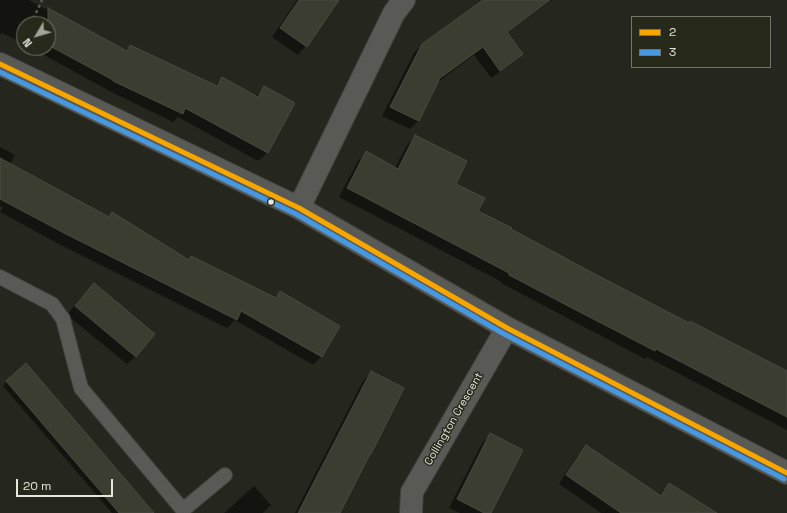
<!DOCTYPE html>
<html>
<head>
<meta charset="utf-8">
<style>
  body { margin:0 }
  #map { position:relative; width:787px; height:513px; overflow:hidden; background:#25261e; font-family:"Space Grotesk",sans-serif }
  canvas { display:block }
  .legend { position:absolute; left:631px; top:16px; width:140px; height:52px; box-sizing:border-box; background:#272a1b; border:1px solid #737669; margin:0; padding:5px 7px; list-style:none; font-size:12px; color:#e5e7dd }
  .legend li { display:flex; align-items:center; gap:8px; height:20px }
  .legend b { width:20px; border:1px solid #737669 }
  .north { position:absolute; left:16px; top:16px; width:40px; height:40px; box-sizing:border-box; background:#272a1b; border:1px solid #737669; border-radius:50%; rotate:232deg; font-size:11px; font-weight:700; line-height:16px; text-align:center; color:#e5e7dd }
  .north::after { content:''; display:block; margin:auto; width:14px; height:18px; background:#a2a39a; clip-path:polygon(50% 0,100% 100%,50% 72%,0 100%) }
  .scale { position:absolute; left:16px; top:479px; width:97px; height:18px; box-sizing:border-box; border:2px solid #e5e7dd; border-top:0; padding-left:5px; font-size:12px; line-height:14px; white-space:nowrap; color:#e5e7dd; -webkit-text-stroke:3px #272a1b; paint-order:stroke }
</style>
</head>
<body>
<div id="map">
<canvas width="787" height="513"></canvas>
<ul class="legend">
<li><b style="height:5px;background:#f7a600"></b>2</li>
<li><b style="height:5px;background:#4699e1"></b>3</li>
</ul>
<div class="north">N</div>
<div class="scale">20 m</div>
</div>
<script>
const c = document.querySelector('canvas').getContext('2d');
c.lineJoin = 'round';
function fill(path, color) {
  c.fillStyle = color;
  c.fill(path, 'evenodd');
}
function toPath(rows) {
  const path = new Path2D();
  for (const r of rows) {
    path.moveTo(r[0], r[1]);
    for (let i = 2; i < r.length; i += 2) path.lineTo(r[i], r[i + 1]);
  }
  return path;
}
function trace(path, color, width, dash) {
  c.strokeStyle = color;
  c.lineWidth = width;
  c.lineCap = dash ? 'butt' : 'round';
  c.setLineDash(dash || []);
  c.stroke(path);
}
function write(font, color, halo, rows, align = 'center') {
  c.font = font + ' "Space Grotesk",sans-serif';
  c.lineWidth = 3;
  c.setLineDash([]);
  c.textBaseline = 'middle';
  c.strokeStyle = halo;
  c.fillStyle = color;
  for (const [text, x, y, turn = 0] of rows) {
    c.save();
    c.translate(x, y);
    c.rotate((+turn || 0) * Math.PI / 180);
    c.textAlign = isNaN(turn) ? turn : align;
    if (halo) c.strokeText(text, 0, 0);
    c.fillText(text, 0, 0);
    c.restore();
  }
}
fill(toPath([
  [0,0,29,0,45,9,46,8,125,51,130,46,214,86,222,78,255,97,265,87,294,104,267,153,258,161,178,117,173,122,105,89,106,89,31,48,48,48,48,24,24,24,24,44,2,33,0,35],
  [297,0,338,0,306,46,298,55,272,37],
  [487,0,552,0,506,33,521,54,513,62,491,78,474,55,438,82,418,121,410,129,382,116,414,53,423,44],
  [415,136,477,211,509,230,689,324,787,372,787,430,647,357,645,359,501,283,502,282,339,197,358,161,366,153,395,168,407,145],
  [0,147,15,155,10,164,108,217,112,213,187,261,191,257,274,298,280,292,339,326,321,357,313,365,235,320,227,328,55,242,0,212,3,207,0,206],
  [94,284,136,356,127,364,67,315,86,292],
  [371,372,339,513,295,513,363,381],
  [7,381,153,513,112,513,3,386],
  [491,434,490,513,460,513,449,508,482,443],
  [587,447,659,496,670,484,715,513,601,513,559,484,578,455],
  [254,486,271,505,263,513,224,513]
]), '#0007');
const building = toPath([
  [299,0,339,0,307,47,280,28,299,0],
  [483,0,550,0,507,32,523,54,500,71,483,47,440,78,419,121,390,107,422,44,483,0],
  [48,8,127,51,130,45,217,86,222,77,258,97,264,86,295,103,268,153,185,108,183,114,113,81,113,80,48,45,48,8],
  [415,135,467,161,456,184,485,198,478,211,512,228,511,229,593,273,689,323,690,321,787,371,787,417,656,349,655,351,574,309,509,275,509,273,347,188,366,151,398,169,415,135],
  [0,158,109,217,112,212,189,260,191,256,276,298,280,291,340,326,322,357,241,311,237,320,64,233,0,199,0,158],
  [94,283,155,334,136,357,75,306,94,283],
  [26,363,154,513,119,513,6,381,26,363],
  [371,371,404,388,371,454,370,454,340,513,298,513,371,371],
  [490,433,523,450,491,513,484,513,457,499,490,433],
  [586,445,661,496,669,483,717,513,621,513,566,475,586,445]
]);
fill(building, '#3b3d30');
trace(building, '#494a43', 1);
const lane = toPath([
  [0,277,52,304,63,319,81,388,183,510,225,475]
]);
const street = toPath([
  [0,64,299,208,507,328,787,473],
  [299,208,394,13,404,0],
  [411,513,412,492,507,328]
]);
trace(lane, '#3f403a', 16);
trace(street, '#3f403a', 24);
trace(toPath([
  [31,24,42,0]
]), '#5b5c57', 2.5, [3, 3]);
trace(lane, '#595a56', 14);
trace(street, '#595a56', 22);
trace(toPath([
  [0,64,299,208,507,328,787,473]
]), '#f7a600', 5);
trace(toPath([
  [0,72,296,214,504,334,784,479]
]), '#4699e1', 5);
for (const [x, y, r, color] of [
  [271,202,3.5,"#e5e7dd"]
]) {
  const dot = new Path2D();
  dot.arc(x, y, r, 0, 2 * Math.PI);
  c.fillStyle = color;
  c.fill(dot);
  trace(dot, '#272a1b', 1.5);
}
write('11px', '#e5e7dd', '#272a1b', [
  ["Collington Crescent",454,419,-60]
]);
</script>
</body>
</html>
